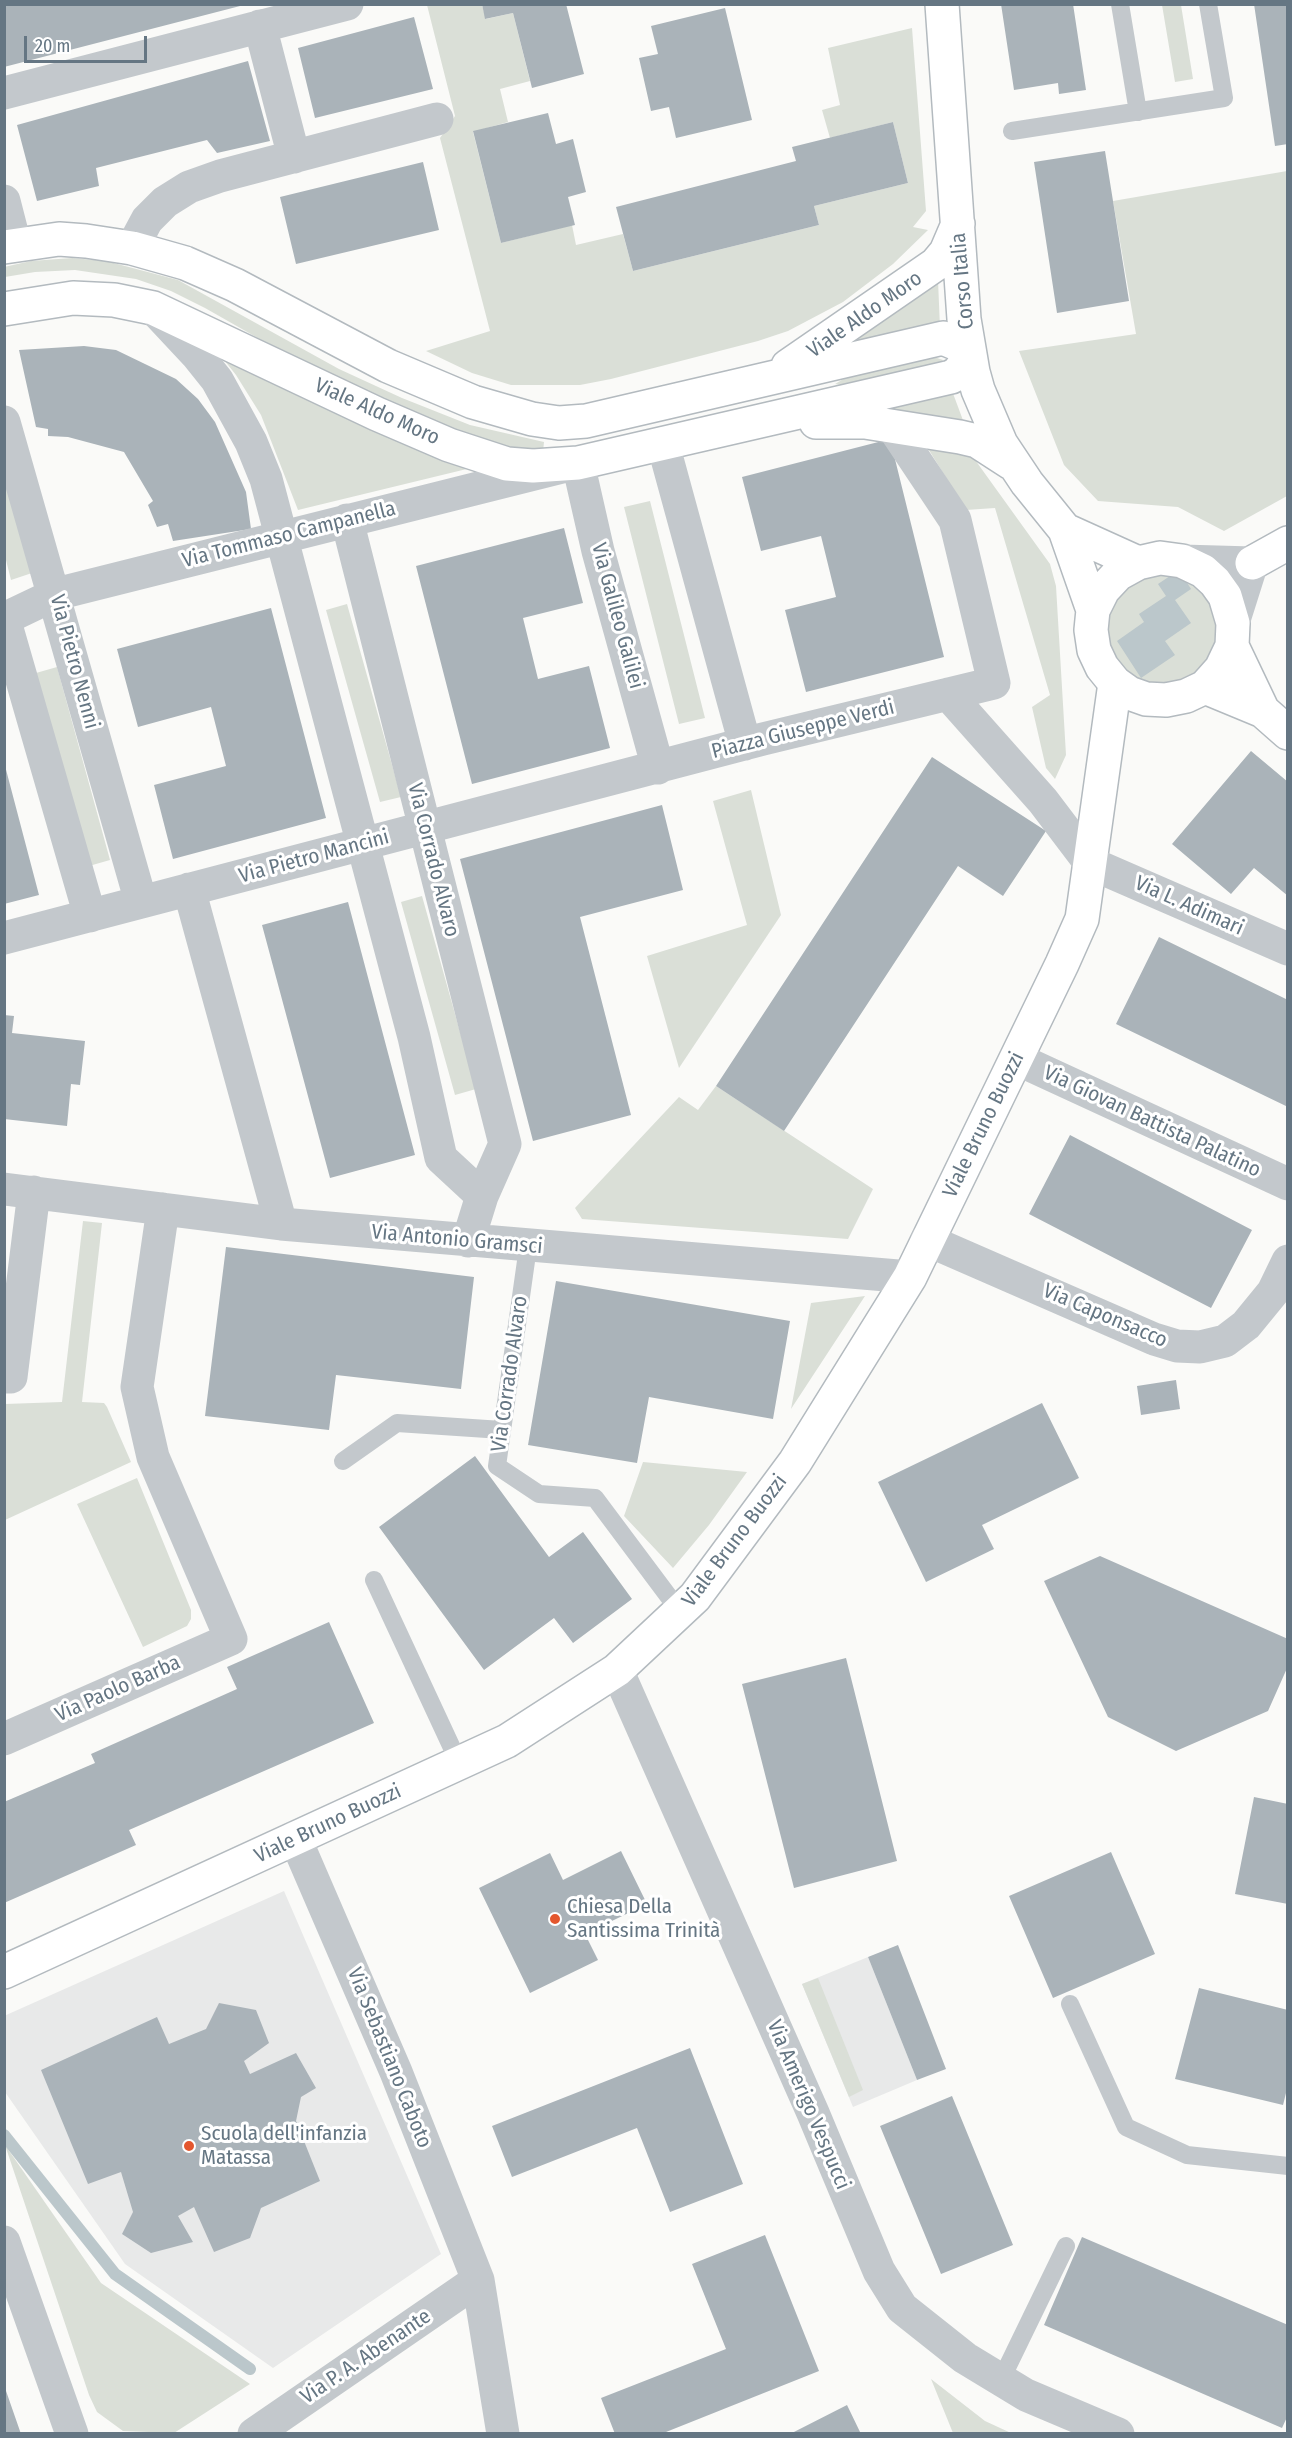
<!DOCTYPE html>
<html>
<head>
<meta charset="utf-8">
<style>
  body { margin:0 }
  #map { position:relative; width:1292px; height:2438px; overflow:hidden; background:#fafaf8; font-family:"Fira Sans Condensed",sans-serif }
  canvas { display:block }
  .frame { position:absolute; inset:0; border:6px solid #657683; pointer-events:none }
  .scale { position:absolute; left:24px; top:36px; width:123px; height:27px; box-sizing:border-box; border:3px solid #657683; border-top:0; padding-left:8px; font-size:18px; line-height:21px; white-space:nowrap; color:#657683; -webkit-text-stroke:4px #fff; paint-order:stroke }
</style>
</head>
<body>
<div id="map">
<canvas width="1292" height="2438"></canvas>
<div class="frame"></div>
<div class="scale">20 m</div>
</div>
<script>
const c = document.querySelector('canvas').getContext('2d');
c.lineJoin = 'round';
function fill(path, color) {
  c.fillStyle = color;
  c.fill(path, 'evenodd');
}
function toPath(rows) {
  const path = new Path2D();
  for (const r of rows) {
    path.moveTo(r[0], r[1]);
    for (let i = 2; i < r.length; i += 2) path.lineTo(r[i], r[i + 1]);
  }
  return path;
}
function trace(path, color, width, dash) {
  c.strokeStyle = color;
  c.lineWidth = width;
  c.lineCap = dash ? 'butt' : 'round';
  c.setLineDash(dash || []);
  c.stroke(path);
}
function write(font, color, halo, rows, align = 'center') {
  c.font = font + ' "Fira Sans Condensed",sans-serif';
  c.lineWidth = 6;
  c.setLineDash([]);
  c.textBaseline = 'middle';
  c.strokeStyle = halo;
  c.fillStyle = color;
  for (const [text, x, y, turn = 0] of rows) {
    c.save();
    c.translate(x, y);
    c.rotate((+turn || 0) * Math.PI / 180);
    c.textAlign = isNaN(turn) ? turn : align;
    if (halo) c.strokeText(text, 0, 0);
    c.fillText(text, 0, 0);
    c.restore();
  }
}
fill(toPath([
  [284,1891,441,2254,273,2368,125,2264,5,2092,4,2016],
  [868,1957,917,2080,853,2107,802,1984]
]), '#e8e9e9');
fill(toPath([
  [427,5,482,5,486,19,513,13,530,81,500,89,508,122,473,132,501,243,572,225,576,245,623,234,633,271,819,225,814,206,908,183,893,122,830,138,822,110,840,105,828,48,912,28,926,211,913,227,928,230,893,264,843,302,788,331,758,341,611,379,580,385,511,385,472,373,426,351,490,331,440,138,455,116],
  [1162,5,1181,5,1193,79,1175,82],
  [1287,171,1287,496,1224,531,1178,507,1098,501,1064,465,1019,351,1136,334,1113,201],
  [72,258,106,261,178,280,339,369,402,398,470,425,544,442,543,452,506,447,463,436,330,379,205,308,171,291,136,279,75,270,35,272,5,277,4,267,31,261],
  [938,280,940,328,845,348],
  [213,346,475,467,298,510,261,415,236,375],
  [928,355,943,360,932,371,860,388,835,384,857,371],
  [951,388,964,423,872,408],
  [924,442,973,457,1050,564,1056,586,1066,755,1055,779,1046,768,1032,707,1050,695,995,508,966,510],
  [4,473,32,573,11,580,5,556],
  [650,501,705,718,679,724,624,507],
  [1165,570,1203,584,1224,639,1187,686,1132,681,1108,652,1106,615,1126,583],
  [347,604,401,797,380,802,326,610],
  [57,667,110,860,89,866,36,673],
  [751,790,781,915,679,1068,647,956,747,925,713,801],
  [422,896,476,1089,455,1095,401,902],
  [716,1086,873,1189,848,1239,582,1219,575,1208,679,1097,698,1110],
  [83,1221,102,1223,82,1402,104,1403,107,1407,131,1462,5,1520,5,1404,62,1402],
  [865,1296,791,1409,811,1303],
  [643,1462,747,1472,709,1525,673,1568,624,1516],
  [137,1478,191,1610,191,1619,187,1626,143,1647,77,1504],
  [818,1978,863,2090,849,2097,802,1984],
  [5,2145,101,2283,250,2384,174,2433,123,2431,97,2412,89,2395],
  [931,2379,985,2421,1011,2433,953,2433]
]), '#dadfd7');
fill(toPath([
  [1179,570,1191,589,1175,600,1191,623,1165,641,1175,655,1141,678,1117,641,1144,622,1139,614,1166,596,1158,584]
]), '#bbc7cb');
trace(toPath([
  [4,2135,115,2274,250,2369]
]), '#bbc7cb', 12);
fill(toPath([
  [4,4,244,4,244,5,4,67],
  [482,4,566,4,584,74,532,88,513,13,485,19],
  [1001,4,1073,4,1086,90,1059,94,1058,83,1014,90],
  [1254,4,1288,4,1288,144,1275,146],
  [725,8,752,120,676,138,669,107,651,111,639,58,658,54,651,26],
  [414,17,433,89,315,118,298,48],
  [248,61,270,141,217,153,207,140,96,168,99,186,37,201,17,125],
  [548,113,556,144,573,139,586,192,568,197,575,225,501,243,473,131],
  [893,122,908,183,814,206,819,225,633,271,616,207,796,161,792,147],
  [1105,151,1129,301,1057,313,1034,162],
  [423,162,439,230,296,264,280,197],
  [84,346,116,350,176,379,198,399,215,422,246,492,251,529,173,541,168,524,157,527,148,505,153,501,124,452,68,437,48,436,48,429,36,427,19,350],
  [890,439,944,657,806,692,785,610,836,597,821,536,761,551,742,477],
  [564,528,583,603,523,618,538,679,589,666,610,748,472,784,416,566],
  [271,608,326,818,173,859,154,785,226,766,211,707,138,727,117,649],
  [1251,751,1288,782,1288,896,1254,868,1231,894,1172,844],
  [932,757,1046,831,1003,896,958,866,784,1131,716,1086],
  [4,762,39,895,4,904],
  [662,805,683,890,580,917,631,1115,533,1141,460,859],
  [348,902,415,1155,330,1178,262,925],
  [1159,937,1288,1000,1288,1107,1116,1024],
  [4,1015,14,1016,12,1033,85,1041,80,1085,71,1084,67,1126,4,1119],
  [1070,1135,1252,1230,1211,1308,1029,1214],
  [226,1247,474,1277,461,1389,336,1375,329,1430,205,1416],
  [556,1281,790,1321,773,1419,649,1397,637,1463,528,1445],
  [1176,1380,1180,1409,1141,1415,1137,1386],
  [1042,1403,1079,1478,982,1525,994,1549,926,1582,878,1482],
  [475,1456,549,1557,583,1532,632,1599,573,1643,554,1618,484,1670,379,1527],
  [1100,1556,1288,1639,1288,1666,1268,1711,1176,1751,1108,1717,1044,1581],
  [329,1622,374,1723,129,1830,136,1845,4,1903,4,1802,95,1763,91,1754,237,1689,227,1667],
  [846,1658,897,1861,794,1888,742,1684],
  [1254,1797,1288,1804,1288,1904,1235,1894],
  [621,1851,647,1904,585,1934,598,1960,530,1993,479,1888,550,1853,563,1880],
  [1111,1852,1155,1954,1053,1998,1009,1896],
  [898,1945,946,2069,917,2080,868,1957],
  [1199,1988,1288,2010,1288,2085,1283,2105,1175,2079],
  [219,2003,256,2010,269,2043,244,2061,250,2074,296,2053,316,2088,301,2097,296,2121,320,2181,261,2208,250,2238,214,2252,194,2207,178,2216,193,2242,151,2253,122,2234,133,2212,121,2172,88,2184,41,2070,157,2017,169,2044,206,2029],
  [690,2048,743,2184,670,2212,637,2128,512,2177,492,2126],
  [952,2096,1013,2245,941,2274,880,2126],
  [765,2235,819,2371,661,2434,615,2434,601,2398,726,2349,692,2264],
  [1082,2237,1288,2325,1288,2415,1282,2428,1044,2325],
  [4,2388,5,2388,21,2434,4,2434],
  [847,2405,861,2434,790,2434]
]), '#aab3b9');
const secondary = toPath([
  [942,4,964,319,973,372,978,390,1001,444,1027,483,1065,530,1093,610],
  [4,247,59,239,86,241,132,248,185,263,235,285,388,366,473,402,532,419,559,423,586,421,943,338,969,349],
  [4,309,73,298,114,300,153,308,377,414,449,445,507,464,533,466,578,463,951,377,958,373,970,357],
  [788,366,936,264,946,252,958,224],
  [816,422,865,422,960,437,977,441,1011,463],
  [1065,530,1138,563],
  [1252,563,1288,543],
  [1232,646,1221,669,1205,687,1186,696,1166,700,1146,699,1129,693,1115,683,1102,667,1094,650,1091,630,1093,610,1103,590,1118,574,1138,563,1160,558,1182,561,1203,571,1215,582,1225,596,1233,623,1232,646,1263,711],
  [1205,687,1263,711,1288,733],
  [4,1972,507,1741,617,1670,695,1597,795,1462,910,1277,1062,964,1082,919,1115,683]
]);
trace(secondary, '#b3babf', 36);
trace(toPath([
  [1120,4,1138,112],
  [1012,131,1224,98,1208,4],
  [528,1247,497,1466,539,1494,595,1498,681,1613],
  [343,1461,397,1423,502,1430],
  [374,1580,459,1763],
  [1070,2004,1126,2127,1187,2155,1288,2166],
  [1001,2380,1066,2246]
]), '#c3c8cc', 18);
trace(toPath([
  [260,26,294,157],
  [4,93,347,4],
  [4,201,15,244],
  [132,248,147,220,165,202,189,187,220,176,437,119],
  [154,309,197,355,217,380,251,442,266,479,414,1037,441,1158,482,1196,468,1241],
  [4,422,141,902],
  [663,444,745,744],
  [347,520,505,1144,482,1196],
  [1182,561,1252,563,1233,623],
  [4,618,90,916],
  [4,619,56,594,578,463,598,551,658,768],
  [948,694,1043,801,1090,863,1288,949],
  [189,889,281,1224],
  [4,938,763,739,994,683,955,520,893,427],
  [1017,1059,1288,1184],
  [4,1189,281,1224,910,1277],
  [927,1240,1154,1339,1177,1346,1200,1347,1225,1341,1246,1325,1273,1292,1288,1261],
  [4,1377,11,1377,34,1192],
  [617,1670,813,2113,879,2271,902,2308,965,2358,1026,2395,1118,2434],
  [4,1739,231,1639,153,1457,137,1387,163,1209],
  [295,1838,396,2072,478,2280,503,2434],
  [4,2242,72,2434],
  [254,2434,478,2280]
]), '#c3c8cc', 33);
trace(secondary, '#fff', 33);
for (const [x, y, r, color] of [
  [555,1919,6,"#e4572e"],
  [189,2146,6,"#e4572e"]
]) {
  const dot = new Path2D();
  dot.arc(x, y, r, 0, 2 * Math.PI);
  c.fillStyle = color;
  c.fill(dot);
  trace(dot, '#fff', 2);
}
write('21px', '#657683', '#fff', [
  ["Corso Italia",963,281,-95],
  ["Viale Aldo Moro",865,315,-35],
  ["Viale Aldo Moro",377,412,24],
  ["Via Tommaso Campanella",289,535,-14],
  ["Via Galileo Galilei",617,616,75],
  ["Via Pietro Nenni",74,662,75],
  ["Piazza Giuseppe Verdi",803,730,-14],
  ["Via Pietro Mancini",314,857,-15],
  ["Via Corrado Alvaro",433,860,76],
  ["Via L. Adimari",1189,906,24],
  ["Via Giovan Battista Palatino",1152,1122,25],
  ["Viale Bruno Buozzi",984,1125,-64],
  ["Via Antonio Gramsci",457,1240,5],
  ["Via Caponsacco",1105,1316,23],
  ["Via Corrado Alvaro",510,1374,-82],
  ["Viale Bruno Buozzi",735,1541,-53],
  ["Via Paolo Barba",118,1689,-24],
  ["Viale Bruno Buozzi",328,1824,-25],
  ["Via Sebastiano Caboto",389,2058,68],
  ["Via Amerigo Vespucci",808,2105,67],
  ["Via P. A. Abenante",366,2357,-34]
]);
write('21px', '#657683', '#fff', [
  ["Chiesa Della",567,1907],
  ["Santissima Trinità",567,1931],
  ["Scuola dell'infanzia",201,2134],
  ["Matassa",201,2158]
], 'left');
</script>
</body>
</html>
